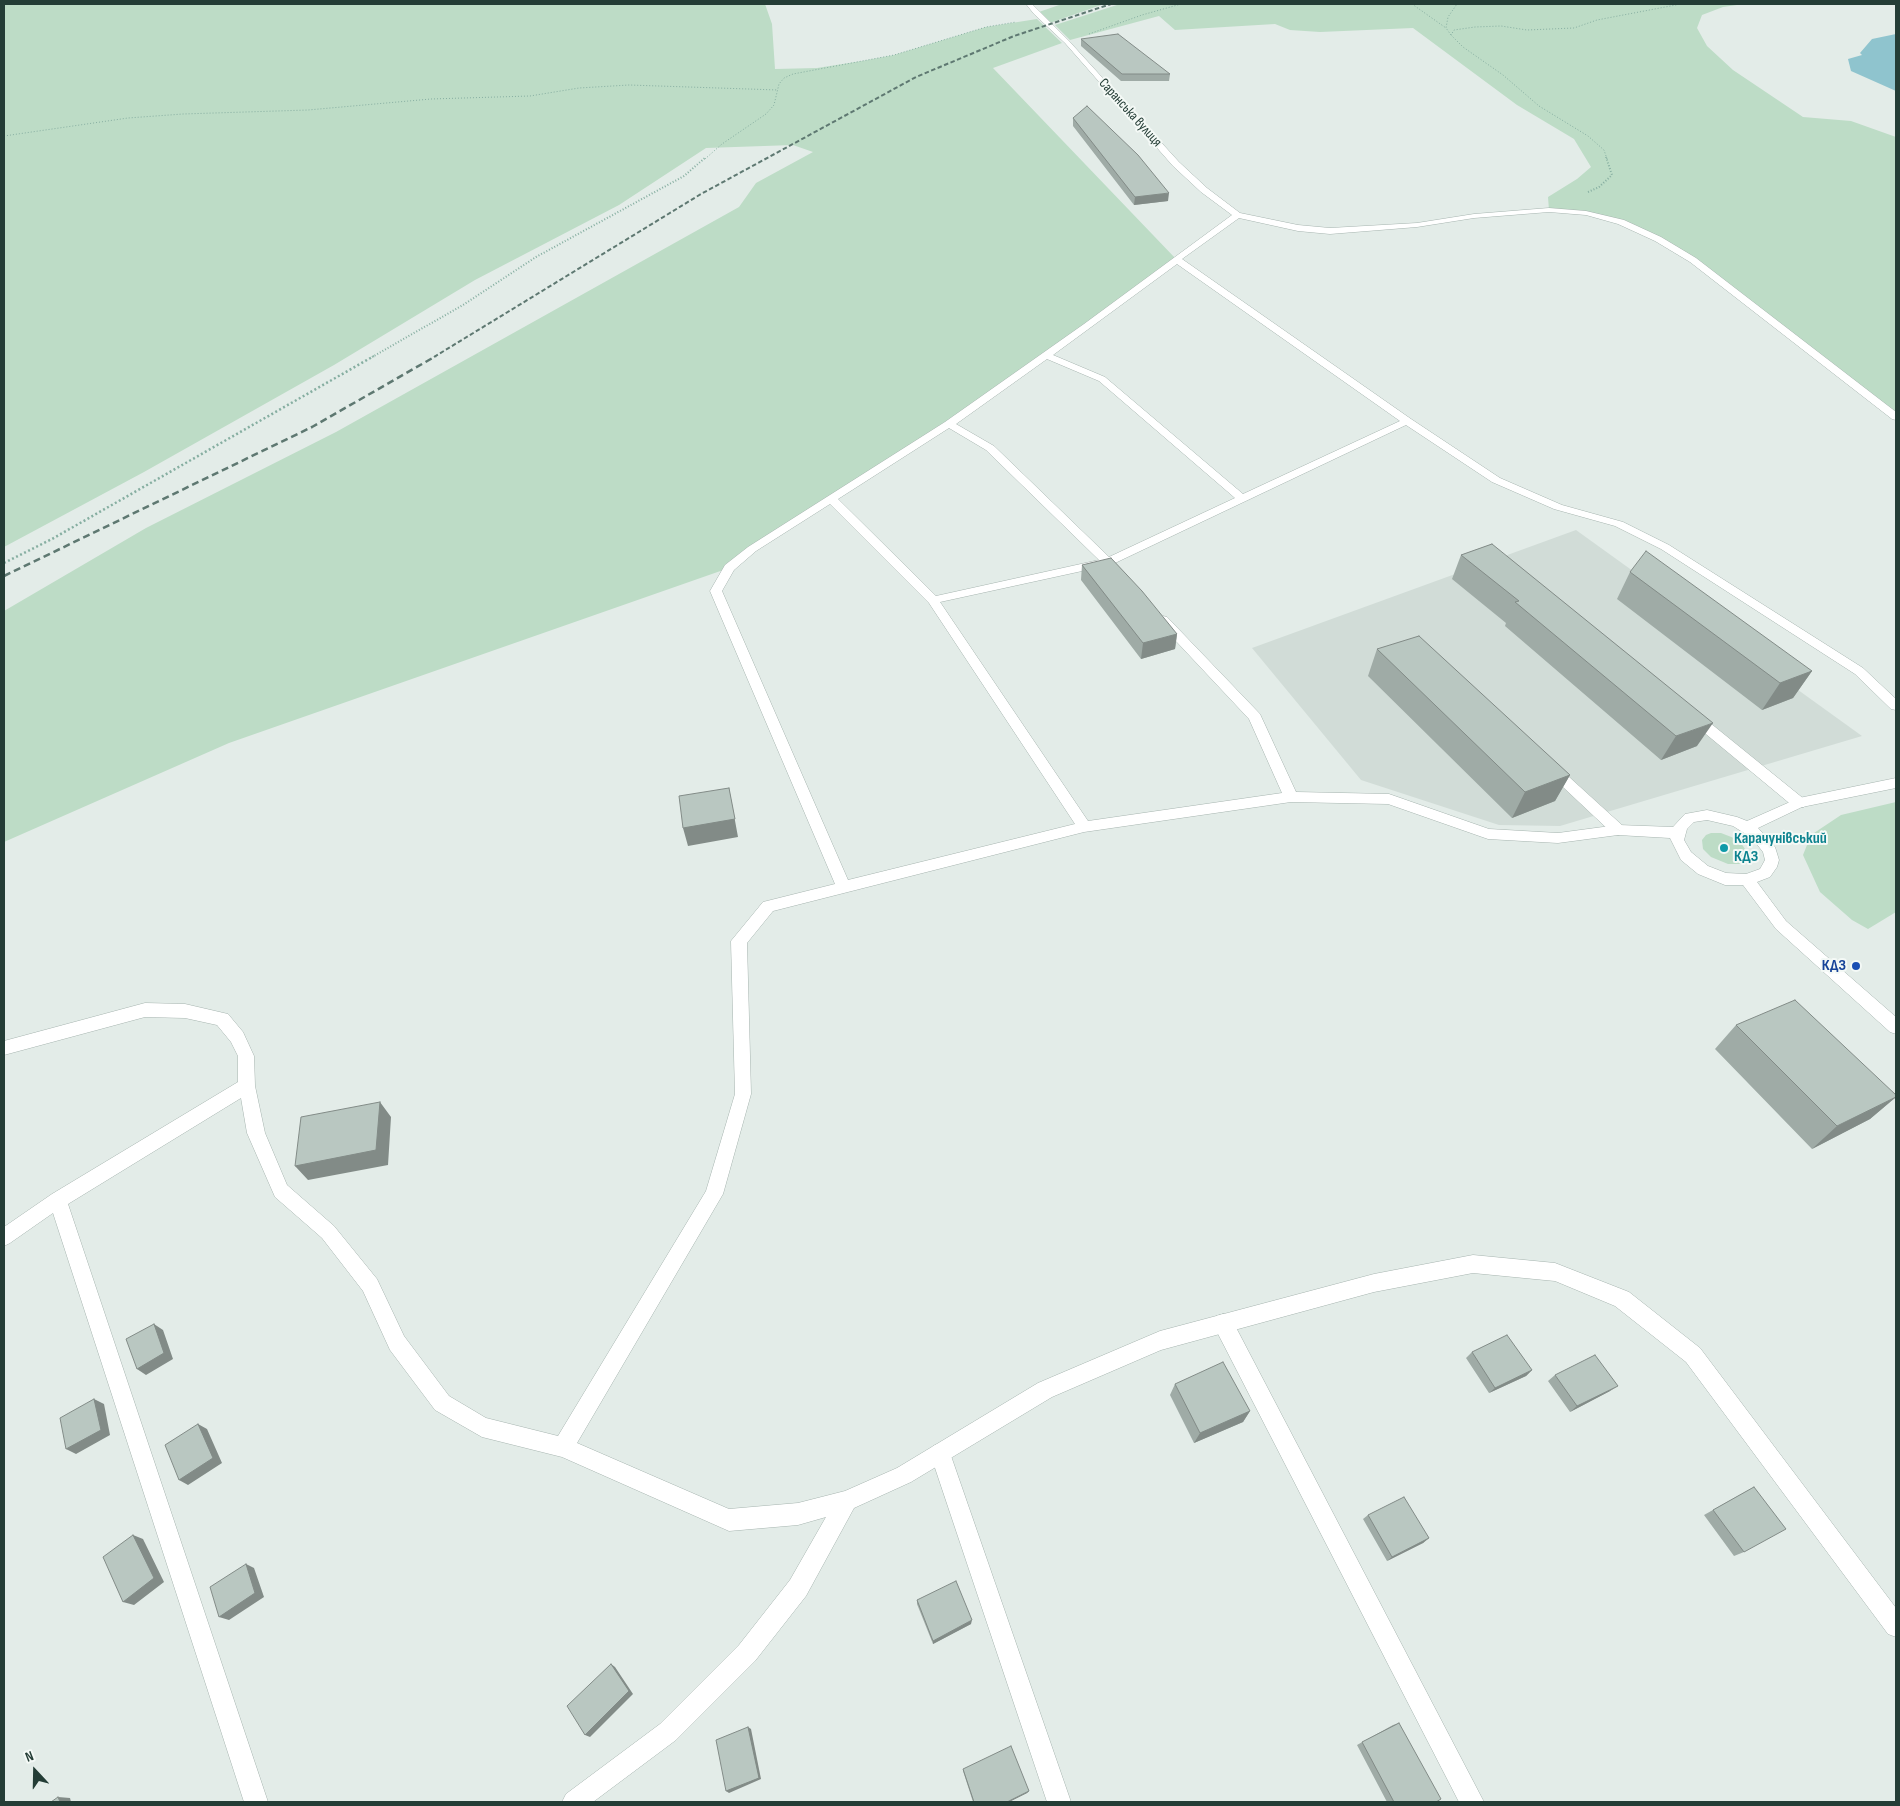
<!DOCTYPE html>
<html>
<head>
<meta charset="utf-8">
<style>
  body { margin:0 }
  #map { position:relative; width:1900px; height:1806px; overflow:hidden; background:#e3ece8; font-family:"Sofia Sans Condensed",sans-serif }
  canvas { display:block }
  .frame { position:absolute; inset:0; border:5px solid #243d36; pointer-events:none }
  .north { position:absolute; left:10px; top:1746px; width:50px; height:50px; -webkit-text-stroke:4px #f4f9f6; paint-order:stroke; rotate:339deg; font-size:14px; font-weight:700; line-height:20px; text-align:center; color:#243d36 }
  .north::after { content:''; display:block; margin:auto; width:18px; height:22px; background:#243d36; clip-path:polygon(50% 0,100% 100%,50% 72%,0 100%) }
</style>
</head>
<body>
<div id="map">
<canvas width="1900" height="1806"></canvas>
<div class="frame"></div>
<div class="north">N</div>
</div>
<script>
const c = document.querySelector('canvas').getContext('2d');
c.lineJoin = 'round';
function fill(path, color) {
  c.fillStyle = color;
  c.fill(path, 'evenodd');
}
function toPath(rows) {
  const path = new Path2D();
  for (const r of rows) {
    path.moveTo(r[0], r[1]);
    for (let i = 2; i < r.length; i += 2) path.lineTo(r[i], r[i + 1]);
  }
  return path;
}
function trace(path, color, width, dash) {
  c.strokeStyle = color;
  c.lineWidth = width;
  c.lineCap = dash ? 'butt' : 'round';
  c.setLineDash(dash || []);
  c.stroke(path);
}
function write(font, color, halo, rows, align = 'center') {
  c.font = font + ' "Sofia Sans Condensed",sans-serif';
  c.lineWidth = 4;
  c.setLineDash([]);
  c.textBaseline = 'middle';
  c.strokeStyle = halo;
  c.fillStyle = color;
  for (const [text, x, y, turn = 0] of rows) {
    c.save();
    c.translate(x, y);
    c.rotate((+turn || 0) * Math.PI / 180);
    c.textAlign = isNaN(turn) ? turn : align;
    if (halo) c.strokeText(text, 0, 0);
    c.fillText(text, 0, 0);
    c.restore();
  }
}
fill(toPath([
  [1576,530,1862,736,1560,826,1499,825,1361,780,1252,648]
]), '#d1dcd7');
fill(toPath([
  [4,4,765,4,772,24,775,69,817,68,862,61,894,55,986,27,1037,19,1062,43,993,68,1176,259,1087,326,729,568,229,743,4,842,4,611,146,528,336,432,739,207,756,183,813,152,793,145,706,148,619,205,475,280,334,365,144,472,4,547],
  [1062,4,1104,4,1047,24,1036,13],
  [1120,4,1744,4,1723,7,1702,15,1697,28,1707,46,1733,70,1803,117,1851,121,1896,137,1896,417,1693,260,1621,222,1586,213,1549,210,1548,197,1577,179,1591,167,1574,139,1517,105,1413,28,1320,32,1290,30,1275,24,1175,30,1159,16,1070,40,1055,25],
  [1896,802,1896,912,1868,929,1852,920,1820,892,1803,855,1811,835,1841,815],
  [1711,833,1721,833,1739,840,1747,852,1746,859,1739,864,1728,864,1711,857,1703,849,1702,840,1706,835]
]), '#bddcc6');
fill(toPath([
  [1896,34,1896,91,1851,71,1848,59,1862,55,1860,53,1872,39]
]), '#8fc4ce');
const lane = toPath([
  [1694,713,1699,714,1804,799,1806,803,1804,807,1794,807,1689,720,1687,717,1689,714,1694,713],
  [1552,764,1557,766,1623,826,1625,830,1623,834,1618,835,1613,834,1547,772,1545,769,1547,766,1552,764],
  [1223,1314,1230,1316,1484,1802,1459,1802,1216,1330,1213,1323,1216,1316,1223,1314],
  [940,1443,947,1446,950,1453,1071,1802,1047,1802,930,1453,933,1446,940,1443]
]);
const street = toPath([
  [1026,4,1032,4,1069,41,1179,162,1207,188,1240,213,1298,225,1330,228,1417,223,1474,214,1549,208,1586,211,1624,220,1661,237,1696,258,1896,412,1896,420,1892,419,1690,262,1655,241,1618,224,1586,215,1549,212,1474,218,1417,227,1330,234,1298,231,1239,218,1182,259,1411,419,1500,478,1562,505,1623,522,1669,545,1863,668,1896,699,1896,710,1891,709,1855,674,1661,549,1615,526,1554,509,1492,482,1406,425,1115,563,1126,574,1124,577,1116,577,1105,566,940,602,1088,821,1282,793,1249,719,1159,623,1157,620,1163,616,1167,617,1260,714,1296,792,1389,794,1489,829,1558,833,1618,825,1673,827,1685,814,1707,810,1737,817,1747,821,1799,798,1896,778,1896,788,1802,807,1758,828,1775,847,1779,860,1777,867,1770,877,1757,882,1786,921,1896,1017,1896,1034,1890,1032,1776,929,1743,885,1725,885,1698,874,1681,860,1670,838,1618,835,1558,843,1488,839,1388,804,1291,802,1084,832,773,911,747,943,751,1094,723,1194,577,1443,729,1509,798,1503,845,1491,897,1468,1038,1383,1160,1331,1374,1274,1473,1255,1555,1263,1629,1292,1700,1348,1896,1608,1896,1637,1888,1634,1686,1362,1615,1306,1555,1281,1473,1273,1374,1292,1161,1350,1052,1397,911,1482,854,1508,806,1596,755,1661,676,1740,593,1802,562,1802,566,1794,660,1724,739,1645,790,1580,826,1517,798,1525,729,1531,562,1457,482,1437,435,1410,390,1350,363,1291,322,1238,275,1197,247,1133,241,1098,68,1204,268,1802,244,1802,53,1213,10,1243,4,1246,4,1227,52,1194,238,1082,238,1056,231,1042,217,1025,185,1018,145,1017,4,1055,4,1041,145,1003,185,1004,228,1014,243,1032,254,1056,255,1086,265,1133,287,1185,334,1226,377,1279,404,1336,449,1396,486,1418,558,1436,706,1191,735,1094,731,941,763,902,835,884,710,591,725,565,748,547,945,422,1084,324,1232,215,1201,192,1173,166,1065,43,1034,14,1026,4],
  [1177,264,1400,421,1243,494,1105,377,1053,355,1177,264],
  [1047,359,1099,381,1235,498,1109,557,994,446,956,424,1047,359],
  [949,428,986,450,1099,560,936,596,838,499,949,428],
  [830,504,929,603,1075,824,848,880,722,591,734,570,756,551,830,504],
  [1707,820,1733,826,1752,838,1763,852,1765,860,1760,869,1746,874,1726,873,1708,866,1691,852,1684,840,1687,829,1694,822,1707,820]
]);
trace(lane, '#a6b4af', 1);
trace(street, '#a6b4af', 1);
trace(toPath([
  [1412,4,1446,28],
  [1089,34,1142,15,1181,4],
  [1451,35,1446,28,1448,17,1457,4],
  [4,136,128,118,183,114,308,110,431,99,530,96,579,88,629,85,778,90],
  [705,159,722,144,766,114,774,105,779,84,784,78,793,74,894,55,986,27,1016,22],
  [1607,159,1604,150,1588,136,1539,106,1503,75,1463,47,1451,35,1454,30,1475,27,1501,26,1527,30,1574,28,1597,20,1681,4]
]), '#86aea1', 1, [1, 2]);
trace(toPath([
  [1588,192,1599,187,1612,175,1606,157],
  [372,357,463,305,536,257,684,176,706,157]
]), '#86aea1', 2, [1, 2]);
trace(toPath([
  [4,563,52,539,374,356]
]), '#86aea1', 2.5, [2, 2.5]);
fill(lane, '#fff');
fill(street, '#fff');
trace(toPath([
  [434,357,701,194,916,77,1014,36,1111,4]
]), '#5e7871', 2, [4.5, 2.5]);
trace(toPath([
  [4,576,312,427,436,356]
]), '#5e7871', 2.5, [7, 4]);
fill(toPath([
  [1081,39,1170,74,1169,81,1121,81,1081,46],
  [1073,118,1168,201,1134,205,1073,126],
  [1492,544,1697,746,1661,760,1505,626,1506,623,1452,579,1461,555],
  [1082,565,1177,634,1175,649,1141,659,1081,580],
  [1630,572,1812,671,1793,698,1762,710,1617,599],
  [1377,649,1570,775,1555,801,1512,818,1368,676],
  [1736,1025,1896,1097,1870,1119,1812,1149,1715,1049],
  [1472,1352,1532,1370,1526,1376,1489,1393,1466,1358],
  [1555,1375,1610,1391,1570,1412,1548,1381],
  [1175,1384,1250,1411,1243,1422,1194,1443,1170,1395],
  [1754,1487,1744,1552,1734,1556,1704,1515],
  [1368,1515,1429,1538,1423,1543,1387,1561,1363,1519],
  [917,1600,971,1624,933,1644,917,1604],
  [1399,1723,1436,1802,1387,1802,1357,1745,1393,1725],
  [963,1769,1029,1791,1027,1793,1009,1802,973,1802,963,1771]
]), '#9faba6');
fill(toPath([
  [1169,193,1168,201,1134,205,1135,197],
  [1177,634,1175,649,1141,659,1143,643],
  [1812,671,1793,698,1762,710,1780,683],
  [1713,723,1697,746,1661,760,1676,736],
  [1570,775,1555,801,1512,818,1525,792],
  [729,788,738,837,688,846,683,828],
  [1896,1097,1870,1119,1812,1149,1837,1126],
  [380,1102,391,1117,388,1165,308,1180,295,1166],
  [154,1324,163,1330,173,1359,146,1375,137,1369],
  [1532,1370,1526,1376,1489,1393,1495,1388],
  [1618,1386,1610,1391,1570,1412,1577,1406],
  [94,1399,104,1404,110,1435,76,1454,66,1449],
  [1250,1411,1243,1422,1194,1443,1200,1433],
  [198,1424,207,1429,222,1463,188,1485,179,1480],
  [133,1535,143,1539,164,1582,134,1605,123,1602],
  [1429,1538,1423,1543,1387,1561,1392,1557],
  [246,1564,254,1568,264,1597,229,1620,219,1617],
  [972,1620,971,1624,933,1644,933,1641],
  [611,1664,615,1667,633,1694,590,1737,585,1735],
  [748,1727,751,1729,761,1779,729,1793,726,1791],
  [1029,1791,1027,1793,1009,1802,1007,1802],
  [58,1797,70,1798,71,1802,60,1802]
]), '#828b87');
const building = toPath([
  [1118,34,1170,74,1122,74,1081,39,1118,34],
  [1087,106,1138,155,1169,193,1135,197,1073,118,1087,106],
  [1492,544,1713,723,1676,736,1515,602,1519,601,1461,555,1492,544],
  [1646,551,1812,671,1780,683,1630,572,1646,551],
  [1111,558,1142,591,1177,634,1143,643,1082,565,1111,558],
  [1419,636,1570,775,1525,792,1377,649,1419,636],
  [729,788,735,819,683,828,679,796,729,788],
  [1795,1000,1896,1095,1896,1097,1837,1126,1736,1025,1795,1000],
  [380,1102,376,1150,295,1166,301,1117,380,1102],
  [154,1324,164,1353,137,1369,126,1339,154,1324],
  [1507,1335,1532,1370,1495,1388,1472,1352,1507,1335],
  [1595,1355,1618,1386,1577,1406,1555,1375,1595,1355],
  [1223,1362,1250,1411,1200,1433,1175,1384,1223,1362],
  [94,1399,101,1430,66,1449,60,1418,94,1399],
  [198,1424,213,1458,179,1480,165,1445,198,1424],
  [1754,1487,1786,1529,1744,1552,1713,1510,1754,1487],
  [1404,1497,1429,1538,1392,1557,1368,1515,1404,1497],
  [133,1535,154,1578,123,1602,103,1557,133,1535],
  [246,1564,255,1593,219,1617,210,1587,246,1564],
  [956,1581,972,1620,933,1641,917,1600,956,1581],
  [611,1664,629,1691,585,1735,567,1706,611,1664],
  [1399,1723,1441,1799,1436,1802,1394,1802,1362,1742,1399,1723],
  [748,1727,759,1778,726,1791,716,1740,748,1727],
  [1011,1746,1029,1791,1007,1802,974,1802,963,1769,1011,1746],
  [58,1797,60,1802,51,1802,58,1797]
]);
fill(building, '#b9c7c1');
trace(building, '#828b87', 1);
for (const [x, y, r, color] of [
  [1724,848,5,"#0f9aa8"],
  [1856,966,5,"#1a4fb4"]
]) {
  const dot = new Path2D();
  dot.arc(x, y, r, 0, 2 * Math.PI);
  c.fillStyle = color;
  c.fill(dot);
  trace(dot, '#f4f9f6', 2);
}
write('14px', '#243d36', '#f4f9f6', [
  ["Саранська вулиця",1130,113,48]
]);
write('bold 16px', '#0d838f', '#f4f9f6', [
  ["Карачунівський",1734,839],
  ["КДЗ",1734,857]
], 'left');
write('bold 16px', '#164399', '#f4f9f6', [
  ["КДЗ",1846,966]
], 'right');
</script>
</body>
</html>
